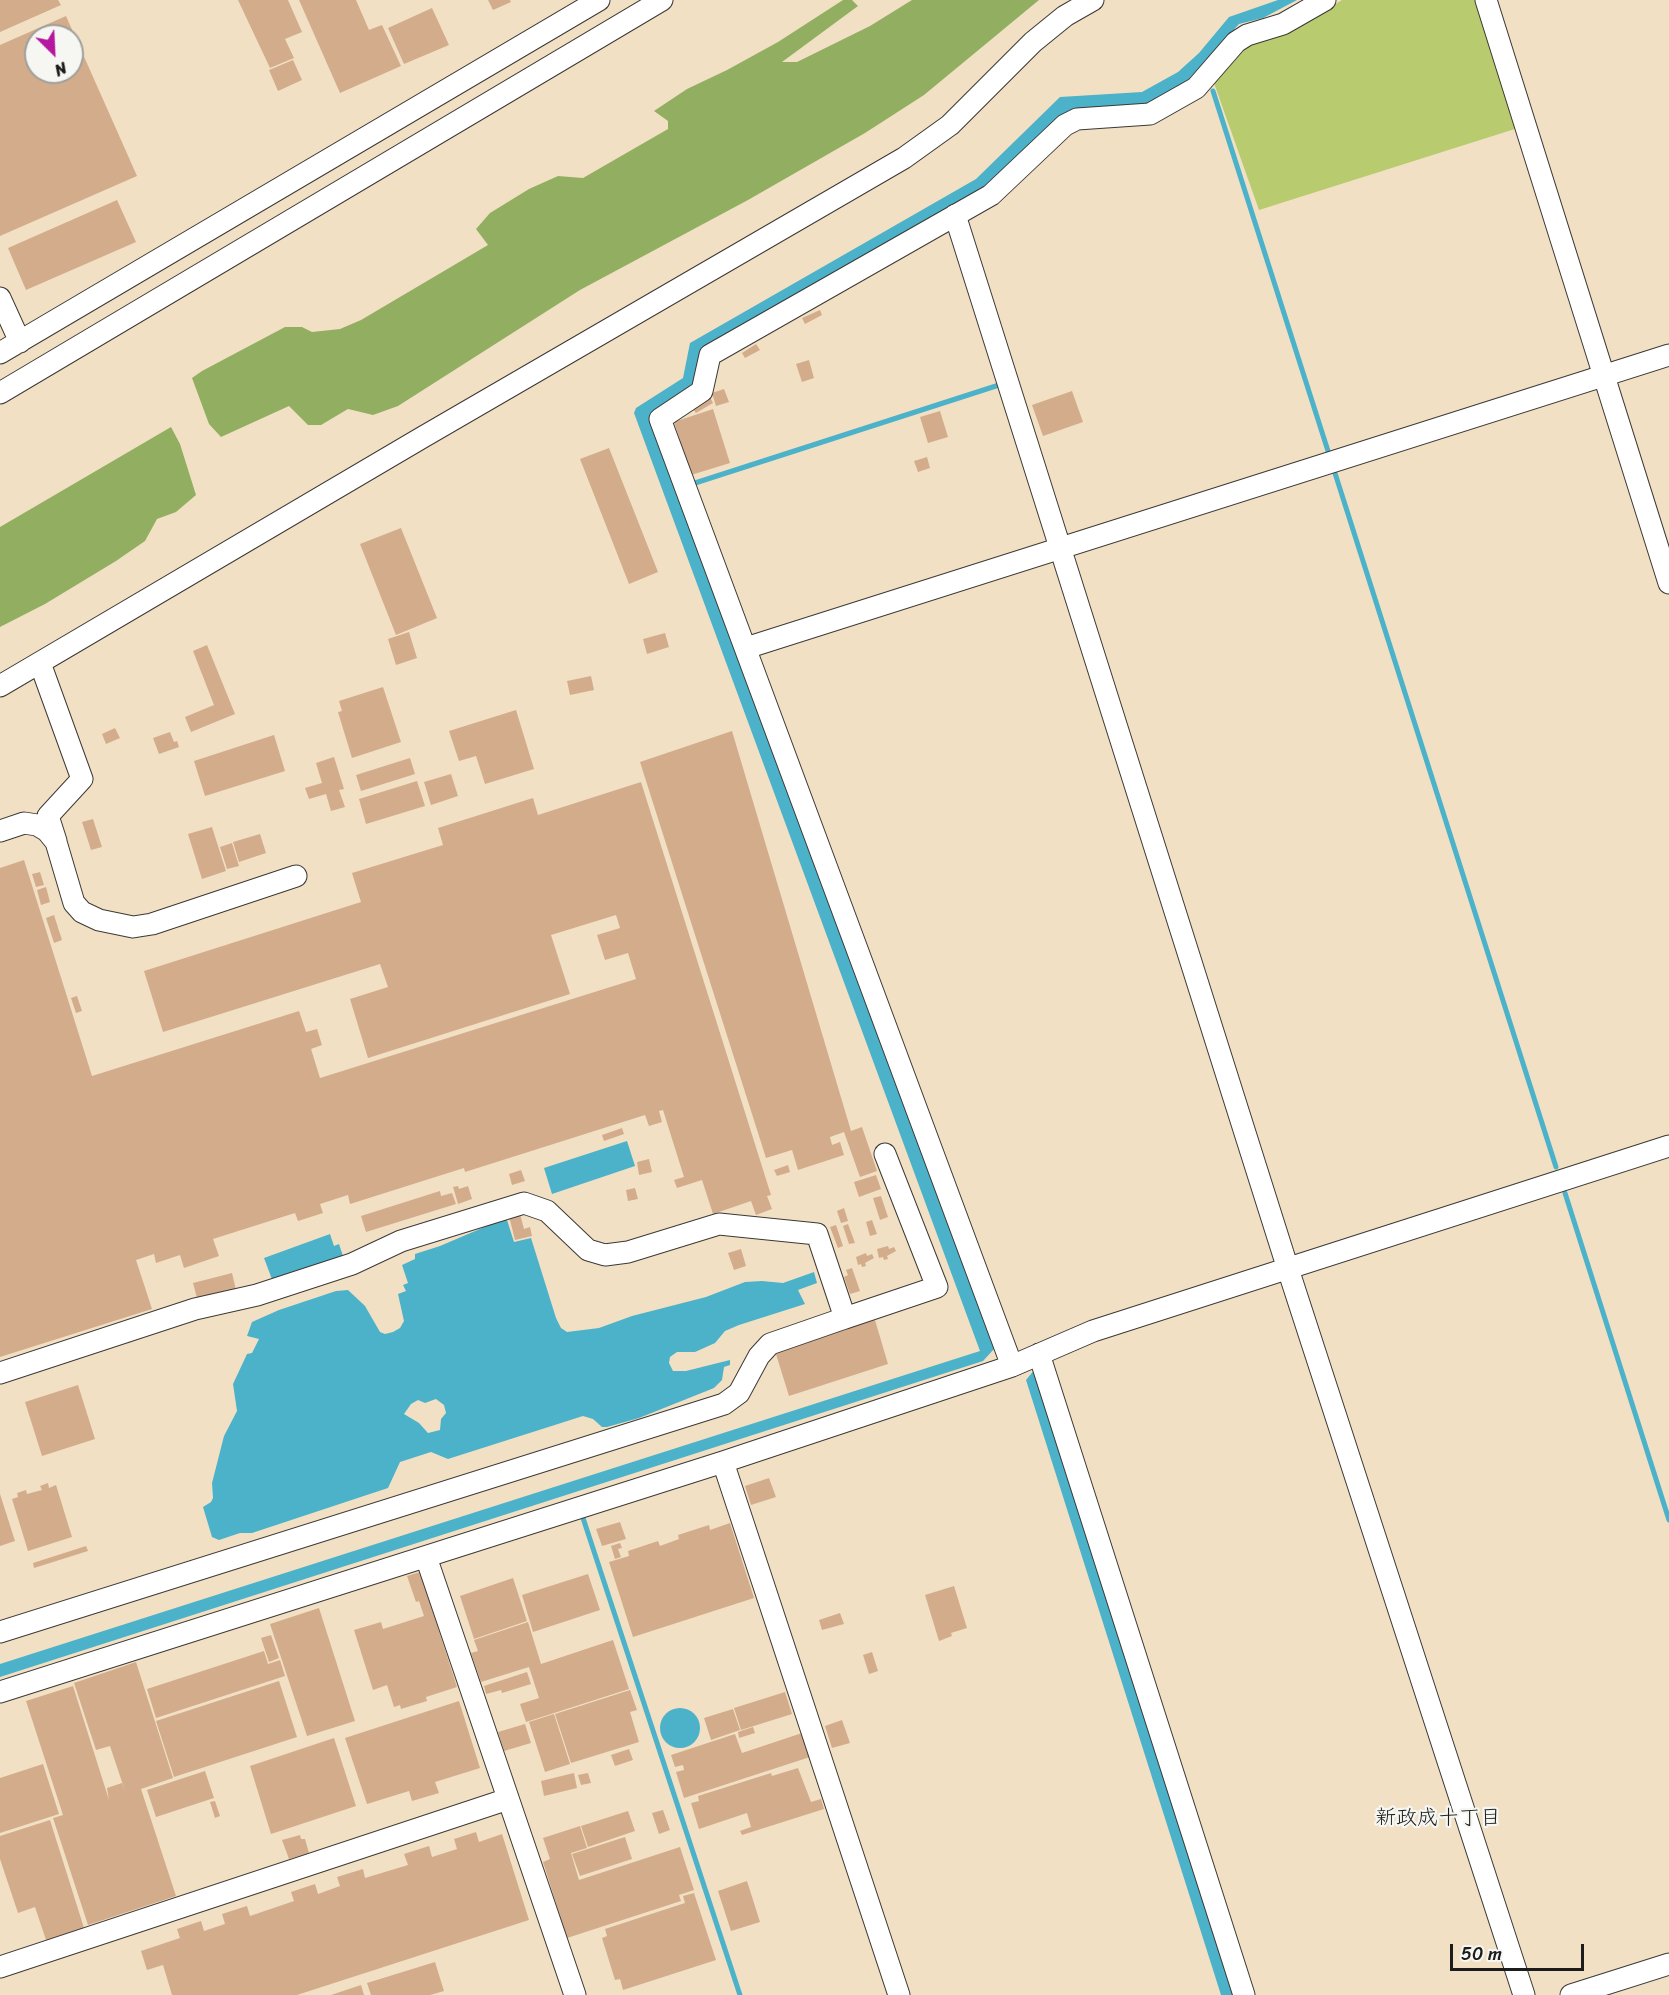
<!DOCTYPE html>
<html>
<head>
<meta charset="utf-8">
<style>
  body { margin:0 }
  #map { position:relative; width:1669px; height:1995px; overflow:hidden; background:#f2e0c4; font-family:Sriracha,sans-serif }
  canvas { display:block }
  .north { position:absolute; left:24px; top:24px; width:60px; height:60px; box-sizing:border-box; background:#f6f6f2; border:2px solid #9f9f9c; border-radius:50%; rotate:156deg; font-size:16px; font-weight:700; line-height:24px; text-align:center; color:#1c1c1c }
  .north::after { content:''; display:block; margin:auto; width:21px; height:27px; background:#b5179e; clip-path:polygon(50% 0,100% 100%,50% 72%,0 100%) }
  .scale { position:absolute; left:1450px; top:1944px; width:134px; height:27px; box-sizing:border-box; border:3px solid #1c1c1c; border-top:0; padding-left:8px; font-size:18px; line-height:21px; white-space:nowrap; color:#1c1c1c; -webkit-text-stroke:4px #f6f6f2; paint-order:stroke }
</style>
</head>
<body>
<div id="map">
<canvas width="1669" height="1995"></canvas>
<div class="north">N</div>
<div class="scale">50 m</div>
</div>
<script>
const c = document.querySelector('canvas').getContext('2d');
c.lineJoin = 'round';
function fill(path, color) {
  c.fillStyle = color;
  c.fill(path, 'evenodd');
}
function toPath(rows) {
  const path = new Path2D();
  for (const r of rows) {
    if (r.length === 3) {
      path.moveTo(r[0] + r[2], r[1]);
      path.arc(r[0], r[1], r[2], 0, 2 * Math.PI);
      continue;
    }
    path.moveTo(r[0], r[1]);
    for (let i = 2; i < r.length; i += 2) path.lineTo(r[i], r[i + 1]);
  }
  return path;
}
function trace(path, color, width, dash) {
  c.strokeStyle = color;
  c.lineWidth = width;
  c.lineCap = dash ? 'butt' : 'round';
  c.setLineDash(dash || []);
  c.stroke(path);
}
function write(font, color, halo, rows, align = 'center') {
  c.font = font + ' Sriracha,"Klee One",sans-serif';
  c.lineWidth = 4.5;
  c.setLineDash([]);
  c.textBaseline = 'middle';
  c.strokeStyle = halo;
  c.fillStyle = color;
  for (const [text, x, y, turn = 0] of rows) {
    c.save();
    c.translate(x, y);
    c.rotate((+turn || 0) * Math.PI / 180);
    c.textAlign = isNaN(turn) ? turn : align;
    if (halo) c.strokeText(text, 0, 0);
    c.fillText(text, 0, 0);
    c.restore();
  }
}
fill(toPath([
  [1342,0,1477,0,1518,128,1259,210,1214,83,1242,46,1281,36]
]), '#b8cb6e');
fill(toPath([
  [843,0,852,0,858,6,782,62,797,62,870,26,912,0,1039,0,924,95,865,133,748,200,580,290,398,406,373,415,348,409,321,425,308,425,289,406,221,437,209,424,192,378,202,371,285,327,302,327,312,332,340,329,361,320,488,245,476,229,490,213,529,189,558,176,583,178,668,129,668,121,654,111,687,89,727,70,778,42],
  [171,427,180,444,196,495,176,512,157,519,145,541,116,561,45,604,0,627,0,527]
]), '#92af61');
fill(toPath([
  [1278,0,1297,0,1263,18,1239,24,1185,83,1148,105,1062,116,985,186,969,197,702,352,692,387,650,416,995,1348,983,1361,0,1677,0,1664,980,1351,634,413,636,408,683,378,690,343,976,179,1060,97,1142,92,1178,72,1199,53,1229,17],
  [627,1141,635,1166,552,1194,544,1168],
  [507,1220,514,1242,531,1238,556,1318,561,1328,567,1332,599,1328,632,1316,706,1297,745,1282,762,1281,783,1283,814,1272,817,1283,798,1290,805,1304,739,1325,725,1331,715,1343,695,1352,677,1352,670,1357,669,1363,673,1371,686,1371,730,1360,730,1365,724,1367,722,1380,714,1388,639,1418,607,1427,602,1427,593,1419,583,1416,448,1459,431,1452,400,1462,388,1488,252,1533,240,1533,219,1540,212,1537,203,1507,211,1502,213,1498,212,1483,224,1436,237,1411,233,1384,247,1354,252,1353,259,1339,247,1336,252,1322,279,1310,336,1291,348,1290,365,1306,380,1332,385,1334,393,1332,400,1328,404,1321,398,1294,406,1291,403,1285,408,1283,402,1265,415,1259,415,1254,440,1246,494,1223],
  [436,1399,444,1405,446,1413,441,1419,440,1430,428,1433,419,1423,404,1414,411,1404,418,1400,425,1403],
  [330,1234,334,1246,339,1244,344,1259,273,1282,264,1258],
  [1035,1369,1234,1995,1221,1995,1026,1380],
  [680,1728,20]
]), '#4bb2ca');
trace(toPath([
  [1213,91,1328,451],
  [1334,470,1556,1167],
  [692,484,999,385],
  [1565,1193,1669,1520],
  [583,1518,740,1995]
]), '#4bb2ca', 5);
fill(toPath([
  [0,0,58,0,61,5,0,32],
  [238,0,288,0,302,32,285,39,294,58,270,68],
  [299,0,356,0,369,30,382,25,401,66,340,93],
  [488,0,510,0,511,2,493,10],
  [432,8,449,45,404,64,388,28],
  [66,16,137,176,0,236,0,45],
  [36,36,72,36,72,72,36,72],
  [293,60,302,80,278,91,269,70],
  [117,200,136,242,26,290,8,248],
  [820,310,822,315,805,324,802,318],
  [756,344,760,350,745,358,742,353],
  [809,360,814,378,802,382,796,364],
  [724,389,729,402,716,406,712,393],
  [1072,391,1083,422,1043,436,1032,405],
  [710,397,713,403,696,413,692,408],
  [713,409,730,463,691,475,674,422],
  [940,411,948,437,928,443,920,417],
  [609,448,658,572,629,584,580,459],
  [927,457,930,468,918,472,914,461],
  [401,528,437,618,396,635,360,544],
  [409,632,417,658,396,665,388,639],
  [665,633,669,647,647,654,643,639],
  [207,645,235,714,191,732,185,717,214,705,193,651],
  [591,676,594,690,570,695,567,681],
  [383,687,401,742,352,758,338,712,342,711,339,701],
  [516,710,534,769,485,784,476,756,459,761,449,731],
  [115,728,120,738,106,744,102,734],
  [732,731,851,1131,862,1127,877,1171,860,1177,844,1132,830,1137,832,1145,840,1142,844,1155,798,1170,792,1150,766,1158,640,762],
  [170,732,174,742,177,741,179,747,159,754,153,738],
  [274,735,285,771,205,796,194,761],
  [334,757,344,789,339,790,345,807,331,811,326,794,309,799,305,788,322,783,316,763],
  [410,758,415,774,361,791,356,775],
  [451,774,458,796,431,805,424,782],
  [417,781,425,806,366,824,359,799],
  [641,782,771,1195,767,1196,772,1209,756,1215,751,1201,713,1214,702,1180,677,1188,674,1180,684,1177,663,1110,659,1111,662,1122,649,1126,645,1115,465,1172,464,1168,350,1204,348,1195,320,1204,323,1213,298,1221,295,1213,213,1239,219,1256,184,1268,180,1255,156,1263,154,1254,136,1260,152,1309,0,1357,0,868,24,860,92,1076,299,1011,306,1032,317,1029,322,1045,311,1049,320,1078,636,979,628,953,605,960,597,935,620,928,616,915,551,935,570,994,368,1058,350,999,388,987,380,964,163,1032,144,971,361,902,352,873,443,845,438,828,533,798,538,815],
  [93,819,102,847,91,850,82,822],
  [212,827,226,871,202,879,188,834],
  [260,834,266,853,239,862,233,842],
  [232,843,239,866,227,869,220,847],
  [40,872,44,885,36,887,32,874],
  [46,887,50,902,41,905,37,890],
  [54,915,62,940,54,943,46,918],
  [77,996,82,1011,76,1013,71,998],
  [622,1128,624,1134,604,1141,602,1135],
  [649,1159,652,1172,639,1175,637,1162],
  [788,1165,790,1172,777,1176,774,1170],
  [521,1170,525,1181,512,1185,509,1174],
  [876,1175,881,1189,859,1197,854,1182],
  [458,1186,459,1189,468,1186,472,1199,458,1204,453,1187],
  [635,1188,638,1199,628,1201,626,1190],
  [440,1191,441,1196,452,1193,456,1204,366,1232,361,1216],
  [881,1196,888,1217,880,1220,873,1198],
  [844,1208,848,1221,841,1223,837,1211],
  [520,1214,524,1229,530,1227,532,1236,515,1240,509,1216],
  [872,1220,877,1234,870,1236,866,1222],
  [848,1224,855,1243,849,1244,843,1226],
  [836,1225,843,1246,838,1248,830,1227],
  [888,1246,889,1249,894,1247,896,1251,887,1256,888,1259,884,1260,883,1257,879,1258,877,1249],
  [741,1249,746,1266,734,1270,728,1253],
  [866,1253,867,1256,872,1254,874,1258,865,1263,866,1266,862,1267,861,1264,858,1265,856,1257],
  [852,1268,860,1291,850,1294,844,1277,848,1275,846,1270],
  [232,1273,236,1290,197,1298,193,1283],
  [875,1320,888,1364,789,1396,775,1351],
  [78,1385,95,1439,42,1456,25,1402],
  [769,1478,776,1497,751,1505,745,1486],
  [48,1483,49,1488,56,1485,72,1537,28,1551,12,1499,18,1497,17,1493,26,1490,27,1494,42,1490,40,1486],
  [0,1494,15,1541,0,1546],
  [620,1522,626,1539,602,1546,596,1529],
  [730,1523,754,1598,633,1637,609,1562,629,1556,628,1551,658,1541,660,1546,679,1539,678,1535,709,1525,710,1530],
  [620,1543,622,1548,618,1549,621,1557,615,1559,611,1546],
  [86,1546,88,1551,34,1568,33,1563],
  [420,1572,457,1687,426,1697,427,1701,401,1709,400,1705,394,1707,387,1685,373,1690,354,1630,381,1622,383,1629,424,1616,419,1601,416,1602,407,1576],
  [588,1574,600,1610,533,1632,522,1595],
  [513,1578,527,1621,474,1639,460,1596],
  [954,1586,967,1628,951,1633,952,1636,939,1641,925,1595],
  [319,1608,355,1721,307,1736,270,1624],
  [840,1613,844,1624,822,1630,819,1620],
  [528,1622,541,1664,613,1640,629,1689,526,1722,520,1704,539,1698,529,1667,481,1682,471,1653,478,1651,474,1640],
  [271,1635,279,1658,269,1662,261,1638],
  [264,1651,268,1664,280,1660,285,1676,156,1718,147,1689],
  [872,1652,878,1671,869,1674,863,1655],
  [136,1662,173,1778,141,1789,176,1896,88,1925,53,1818,63,1815,26,1701,73,1686,109,1800,107,1788,122,1783,126,1794,110,1746,96,1750,74,1683],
  [527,1672,531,1684,502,1693,501,1690,486,1694,484,1686],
  [279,1681,297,1737,174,1777,156,1721],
  [630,1690,637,1710,630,1712,639,1742,571,1763,555,1714],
  [785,1692,792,1714,741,1730,734,1708],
  [459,1701,480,1768,435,1782,439,1793,412,1801,409,1791,367,1804,345,1738],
  [733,1709,740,1730,711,1740,704,1718],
  [554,1714,570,1764,545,1772,529,1722],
  [842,1720,850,1743,832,1748,825,1726],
  [525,1724,531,1743,504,1751,498,1732],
  [753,1727,755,1733,739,1738,738,1732],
  [802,1733,810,1757,684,1798,676,1772,684,1770,683,1765,675,1767,671,1755,735,1734,742,1753],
  [334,1738,356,1806,271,1834,250,1766],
  [629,1749,633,1760,615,1766,611,1755],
  [43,1764,59,1814,0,1833,0,1778],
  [798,1768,811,1802,821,1799,824,1809,742,1835,740,1831,751,1827,747,1813,699,1829,691,1803,699,1801,698,1796,771,1773,772,1776],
  [205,1771,214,1798,156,1817,147,1790],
  [574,1773,577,1788,544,1796,541,1781],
  [588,1773,591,1783,581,1785,578,1775],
  [215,1801,220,1816,215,1818,210,1802],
  [663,1810,670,1830,659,1834,652,1813],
  [628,1811,635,1831,588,1847,581,1826],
  [50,1820,84,1928,46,1940,35,1907,18,1913,0,1859,0,1836],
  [580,1826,587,1848,571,1853,579,1880,680,1847,694,1890,679,1895,681,1901,567,1938,543,1862,550,1859,543,1838],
  [476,1832,479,1842,502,1834,529,1920,297,1995,172,1995,163,1965,147,1970,141,1951,180,1938,177,1929,201,1921,204,1931,225,1924,222,1914,247,1906,250,1916,294,1901,291,1892,315,1884,318,1894,340,1886,337,1877,363,1869,365,1878,408,1865,404,1854,429,1846,432,1857,457,1849,454,1839],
  [300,1835,301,1839,305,1839,309,1853,289,1859,282,1840],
  [625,1837,632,1859,580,1876,572,1854],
  [747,1881,760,1922,731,1931,718,1891],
  [694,1893,716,1960,623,1990,620,1979,615,1980,602,1938,607,1936,605,1929,685,1903,683,1896],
  [435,1962,444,1991,430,1995,371,1995,367,1983],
  [361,1985,364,1995,331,1995]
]), '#d3ac8c');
const minor = toPath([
  [1486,0,1669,583],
  [955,215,1288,1269,1524,1995],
  [0,298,20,342],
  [0,353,599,0],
  [0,393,662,0],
  [746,648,1669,355],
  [40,663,82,779,48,816,56,841],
  [0,686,423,437,904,158,950,125,1033,42,1065,16,1093,0],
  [0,831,24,823,37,825,47,831,56,842,74,903,82,912,99,920,133,927,152,924,296,876],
  [1039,1354,1244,1995],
  [1012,1366,660,419,702,391,710,355,991,195,1065,125,1077,119,1150,114,1196,88,1236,42,1247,35,1283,24,1325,0],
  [0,1373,195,1309,257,1295,352,1264,401,1241,524,1203,547,1211,588,1250,605,1255,628,1252,719,1224,817,1234,845,1318,937,1287,885,1154],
  [723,1462,899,1995],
  [426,1557,575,1995],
  [0,1632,724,1404,739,1393,759,1356,770,1344,845,1318],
  [0,1692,723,1462,1012,1366,1093,1331,1669,1146],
  [0,1967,508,1799],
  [1571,1995,1669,1964]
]);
trace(minor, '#3c3935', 23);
trace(minor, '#fff', 21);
write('21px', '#1c1c1c', '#f6f6f2', [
  ["新政成十丁目",1438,1819]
]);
</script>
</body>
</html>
